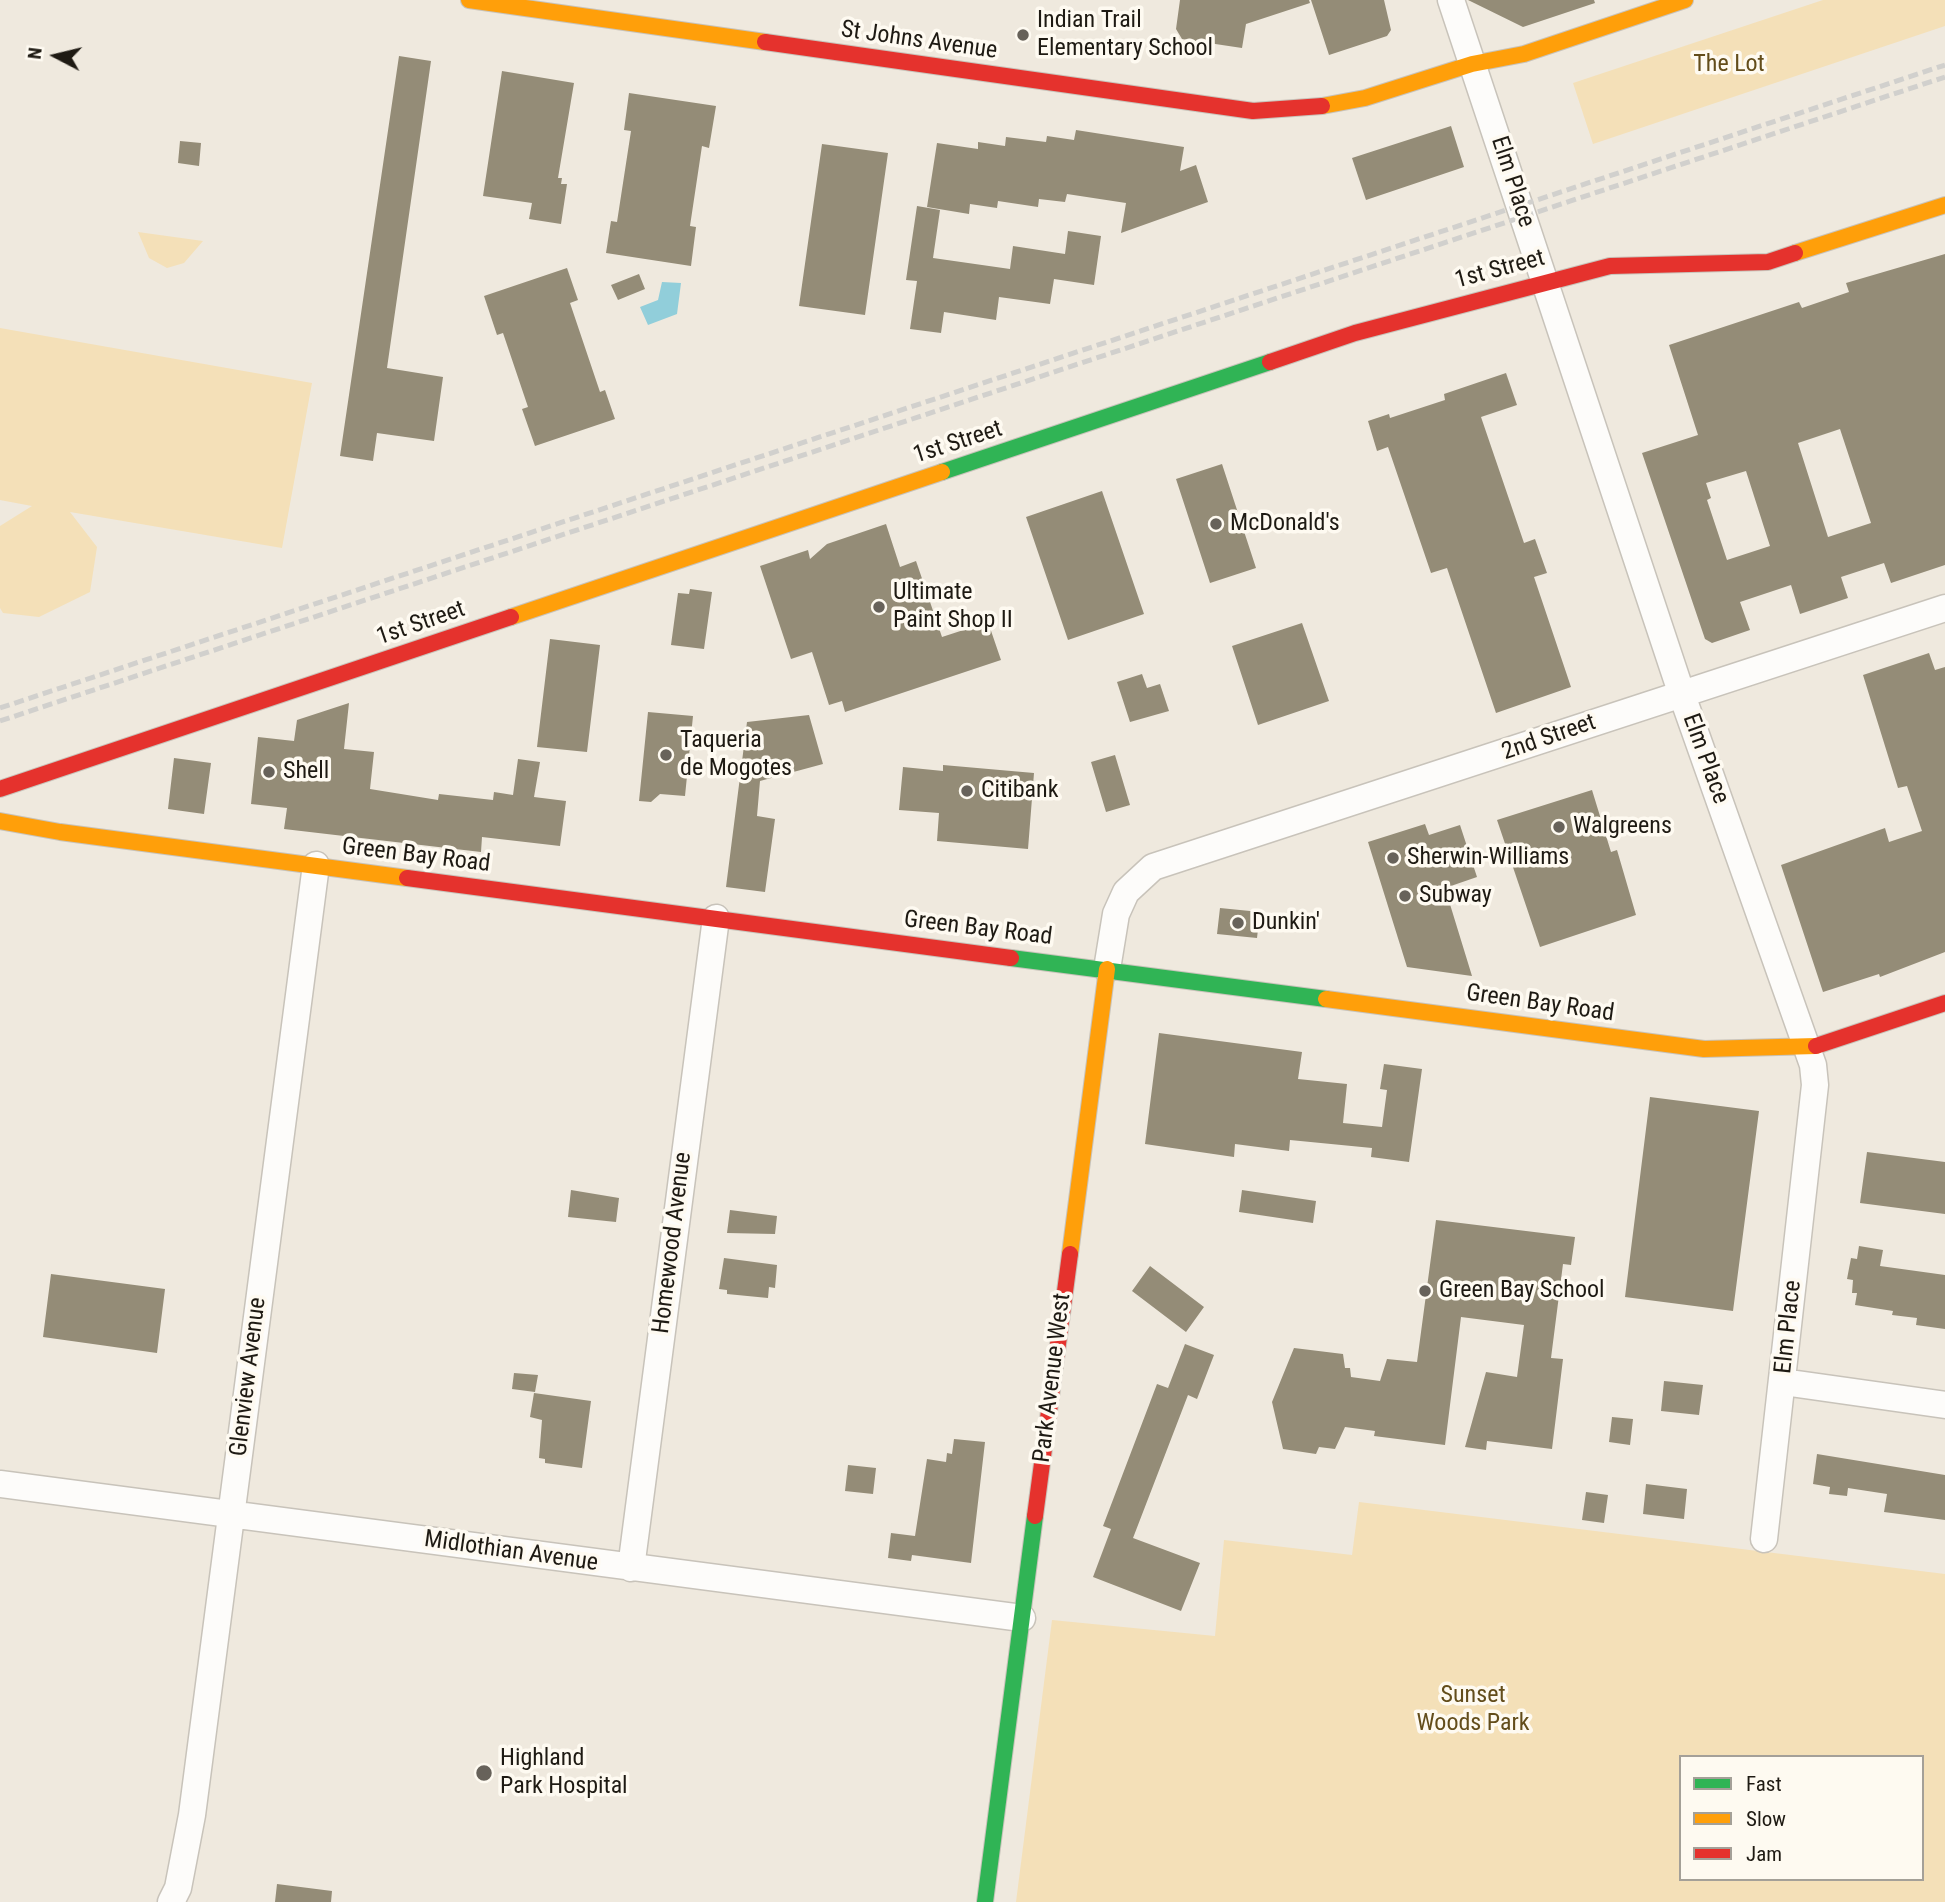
<!DOCTYPE html>
<html>
<head>
<meta charset="utf-8">
<style>
  body { margin:0 }
  #map { position:relative; width:1945px; height:1902px; overflow:hidden; background:#efe9de; font-family:"Roboto Condensed",sans-serif }
  canvas { display:block }
  .legend { position:absolute; left:1679px; top:1755px; width:245px; height:126px; box-sizing:border-box; background:#fefaf1; border:2px solid #a4a098; margin:0; padding:9px 12px; list-style:none; font-size:21px; color:#1e1a13 }
  .legend li { display:flex; align-items:center; gap:14px; height:35px }
  .legend b { width:35px; border:2px solid #a4a098 }
  .north { position:absolute; left:21px; top:21px; width:70px; height:70px; -webkit-text-stroke:5px #fefaf1; paint-order:stroke; rotate:277deg; font-size:19px; font-weight:700; line-height:28px; text-align:center; color:#1e1a13 }
  .north::after { content:''; display:block; margin:auto; width:24px; height:32px; background:#1e1a13; clip-path:polygon(50% 0,100% 100%,50% 72%,0 100%) }
</style>
</head>
<body>
<div id="map">
<canvas width="1945" height="1902"></canvas>
<ul class="legend">
<li><b style="height:9px;background:#30b455"></b>Fast</li>
<li><b style="height:9px;background:#ff9f0a"></b>Slow</li>
<li><b style="height:9px;background:#e5322d"></b>Jam</li>
</ul>
<div class="north">N</div>
</div>
<script>
const c = document.querySelector('canvas').getContext('2d');
c.lineJoin = 'round';
function fill(path, color) {
  c.fillStyle = color;
  c.fill(path, 'evenodd');
}
function toPath(rows) {
  const path = new Path2D();
  for (const r of rows) {
    path.moveTo(r[0], r[1]);
    for (let i = 2; i < r.length; i += 2) path.lineTo(r[i], r[i + 1]);
  }
  return path;
}
function trace(path, color, width, dash) {
  c.strokeStyle = color;
  c.lineWidth = width;
  c.lineCap = dash ? 'butt' : 'round';
  c.setLineDash(dash || []);
  c.stroke(path);
}
function write(font, color, halo, rows, align = 'center') {
  c.font = font + ' "Roboto Condensed",sans-serif';
  c.lineWidth = 7;
  c.setLineDash([]);
  c.textBaseline = 'middle';
  c.strokeStyle = halo;
  c.fillStyle = color;
  for (const [text, x, y, turn = 0] of rows) {
    c.save();
    c.translate(x, y);
    c.rotate((+turn || 0) * Math.PI / 180);
    c.textAlign = isNaN(turn) ? turn : align;
    if (halo) c.strokeText(text, 0, 0);
    c.fillText(text, 0, 0);
    c.restore();
  }
}
fill(toPath([
  [1823,0,1945,0,1945,26,1593,144,1573,83],
  [138,232,203,241,184,263,167,268,149,258],
  [0,328,312,383,282,548,70,512,97,547,90,592,39,617,3,613,0,608,0,526,32,506,0,500],
  [1359,1502,1945,1574,1945,1902,1016,1902,1052,1620,1215,1636,1224,1540,1352,1555],
  [1681,1757,1922,1757,1922,1879,1681,1879]
]), '#f4e0b8');
fill(toPath([
  [662,282,681,283,677,314,648,325,640,307,658,300]
]), '#91ceda');
fill(toPath([
  [1180,0,1309,0,1310,3,1246,24,1242,48,1182,39,1176,29],
  [1311,0,1384,0,1391,30,1387,36,1329,55],
  [1468,0,1594,0,1595,3,1523,27],
  [399,56,431,61,387,368,443,377,434,441,377,433,373,461,340,456],
  [502,71,574,83,558,178,562,178,561,184,567,184,561,224,529,219,532,203,483,196],
  [629,93,716,106,709,148,702,146,690,226,696,227,691,266,606,253,611,221,617,222,631,131,624,130],
  [1451,126,1464,167,1366,200,1352,158],
  [1076,130,1184,147,1180,171,1196,165,1208,202,1121,233,1126,203,1067,194,1065,202,1039,199,1038,207,998,201,997,208,970,204,969,214,927,207,937,143,978,149,978,142,1005,146,1006,137,1046,142,1047,136,1074,140],
  [180,141,201,143,199,166,178,163],
  [822,144,888,153,865,315,799,306],
  [917,206,940,210,933,258,1010,269,1013,246,1065,254,1068,231,1101,236,1094,285,1054,279,1050,304,999,297,996,320,944,312,941,333,910,329,917,281,906,280],
  [1945,254,1945,565,1891,583,1884,563,1841,577,1848,598,1800,614,1791,585,1740,602,1750,630,1712,643,1705,639,1642,453,1698,435,1669,345,1799,302,1802,308,1849,292,1846,283],
  [1840,429,1871,523,1828,537,1798,443],
  [1746,471,1770,546,1727,560,1707,500,1711,498,1706,483],
  [567,268,578,300,570,303,600,392,605,390,615,419,535,446,522,409,528,407,503,333,497,335,484,296],
  [639,274,645,289,618,300,611,285],
  [1506,373,1517,405,1481,417,1524,543,1535,539,1547,573,1534,577,1571,687,1496,713,1447,568,1431,573,1388,447,1377,451,1368,421,1389,414,1390,418,1445,400,1444,394],
  [1222,464,1256,568,1210,583,1176,479],
  [1102,491,1144,614,1068,640,1026,517],
  [886,524,900,567,916,561,942,637,988,622,1001,660,845,712,842,701,829,705,812,652,791,659,760,566,808,550,810,559,827,544],
  [690,589,712,592,704,649,671,645,678,593,689,594],
  [1302,623,1329,701,1258,725,1232,646],
  [550,639,600,645,587,752,537,747],
  [1929,653,1935,670,1945,667,1945,952,1880,977,1879,974,1823,992,1781,865,1885,828,1889,842,1922,831,1907,786,1898,788,1863,675],
  [1142,674,1147,688,1160,684,1169,711,1130,722,1117,682],
  [349,703,344,749,374,752,370,789,438,800,439,794,493,800,494,792,513,795,518,759,540,762,534,797,566,801,560,846,482,837,481,852,284,829,287,808,251,804,258,737,294,741,297,720],
  [648,712,693,716,685,796,660,794,651,802,639,801],
  [809,715,823,764,760,781,757,816,775,819,765,892,726,887,747,722],
  [1115,755,1130,805,1106,812,1091,762],
  [174,758,211,763,204,814,168,809],
  [943,765,1034,773,1028,849,937,841,939,813,899,810,903,767,943,771],
  [1592,790,1611,852,1617,850,1636,915,1540,947,1497,820],
  [1425,824,1429,835,1460,825,1477,877,1445,888,1472,976,1407,967,1368,842],
  [1220,908,1260,912,1257,938,1217,934],
  [1159,1033,1302,1052,1298,1079,1347,1084,1343,1123,1382,1127,1387,1090,1380,1089,1384,1064,1422,1069,1409,1162,1371,1157,1372,1148,1290,1140,1289,1151,1235,1144,1234,1157,1145,1144],
  [1650,1097,1759,1111,1733,1311,1625,1297],
  [1867,1152,1945,1162,1945,1214,1860,1203],
  [571,1190,619,1198,616,1222,568,1217],
  [1242,1190,1316,1201,1313,1223,1239,1212],
  [730,1210,777,1216,775,1234,727,1233],
  [1436,1220,1575,1237,1571,1265,1563,1264,1551,1358,1563,1359,1552,1449,1487,1441,1486,1450,1465,1447,1486,1372,1517,1377,1524,1325,1461,1317,1445,1445,1374,1436,1375,1431,1345,1427,1335,1449,1319,1447,1316,1454,1283,1449,1272,1402,1294,1348,1343,1354,1345,1368,1350,1368,1351,1377,1380,1381,1387,1359,1417,1362],
  [1859,1246,1883,1250,1880,1266,1945,1275,1945,1329,1916,1325,1917,1318,1892,1315,1893,1311,1855,1305,1857,1293,1852,1293,1853,1280,1847,1279,1851,1258,1857,1259],
  [724,1258,777,1265,775,1288,769,1287,768,1298,727,1294,727,1290,719,1289],
  [1150,1266,1204,1307,1186,1332,1132,1291],
  [51,1274,165,1289,157,1353,43,1337],
  [1185,1344,1214,1355,1197,1399,1188,1395,1133,1538,1200,1563,1181,1611,1093,1577,1111,1529,1103,1526,1157,1384,1168,1388],
  [514,1373,538,1375,535,1392,512,1389],
  [1664,1381,1703,1385,1699,1415,1661,1411],
  [534,1393,591,1401,582,1468,545,1463,545,1459,539,1458,542,1420,530,1417],
  [1612,1417,1633,1419,1630,1445,1609,1442],
  [954,1439,985,1442,971,1563,912,1555,911,1561,888,1558,891,1533,915,1536,927,1459,946,1462,947,1453,952,1454],
  [1817,1454,1945,1475,1945,1520,1884,1512,1887,1494,1848,1488,1847,1496,1829,1494,1830,1487,1813,1484],
  [848,1465,876,1468,873,1494,845,1491],
  [1646,1484,1687,1489,1684,1519,1643,1514],
  [1586,1492,1608,1495,1604,1523,1582,1520],
  [277,1884,332,1891,331,1902,275,1902]
]), '#948c77');
const street = toPath([
  [1451,0,1682,695,1813,1065,1815,1085,1764,1539],
  [1107,969,1116,914,1126,892,1153,867,1945,608],
  [1783,1382,1945,1405],
  [0,1484,1022,1618],
  [631,1568,716,918],
  [171,1902,178,1888,192,1815,316,865]
]);
const fast = toPath([
  [942,472,1270,362],
  [1011,958,1326,999],
  [985,1902,1035,1516]
]);
const slow = toPath([
  [469,0,765,42],
  [1322,106,1365,98,1472,64,1524,54,1685,0],
  [1795,253,1945,205],
  [511,617,942,472],
  [0,821,60,832,407,878],
  [1326,999,1704,1049,1816,1046],
  [1070,1254,1107,969]
]);
const jam = toPath([
  [765,42,1253,111,1322,106],
  [1270,362,1355,333,1610,266,1768,262,1795,253],
  [0,789,511,617],
  [407,878,1011,958],
  [1816,1046,1945,1003],
  [1035,1516,1070,1254]
]);
trace(street, '#c8c3ba', 29);
trace(fast, '#c8c3ba', 18);
trace(slow, '#c8c3ba', 18);
trace(jam, '#c8c3ba', 18);
trace(street, '#fdfcfa', 26);
trace(fast, '#30b455', 16);
trace(slow, '#ff9f0a', 16);
trace(jam, '#e5322d', 16);
trace(toPath([
  [0,708,1945,65],
  [0,721,1945,77]
]), '#d1d0cd', 5, [10, 5]);
for (const [x, y, r, color] of [
  [1023,35,7,"#67625a"],
  [1216,524,7,"#67625a"],
  [879,607,7,"#67625a"],
  [666,755,7,"#67625a"],
  [269,772,7,"#67625a"],
  [967,791,7,"#67625a"],
  [1559,827,7,"#67625a"],
  [1393,858,7,"#67625a"],
  [1405,896,7,"#67625a"],
  [1238,923,7,"#67625a"],
  [1425,1291,7,"#67625a"],
  [484,1773,9,"#67625a"]
]) {
  const dot = new Path2D();
  dot.arc(x, y, r, 0, 2 * Math.PI);
  c.fillStyle = color;
  c.fill(dot);
  trace(dot, '#fefaf1', 2.5);
}
write('24px', '#1e1a13', '#fefaf1', [
  ["Indian Trail",1037,21],
  ["Elementary School",1037,49],
  ["McDonald's",1230,524],
  ["Ultimate",893,593],
  ["Paint Shop II",893,621],
  ["Taqueria",680,741],
  ["de Mogotes",680,769],
  ["Shell",283,772],
  ["Citibank",981,791],
  ["Walgreens",1573,827],
  ["Sherwin-Williams",1407,858],
  ["Subway",1419,896],
  ["Dunkin'",1252,923],
  ["Green Bay School",1439,1291],
  ["Highland",500,1759],
  ["Park Hospital",500,1787]
], 'left');
write('24px', '#1e1a13', '#fefaf1', [
  ["St Johns Avenue",919,41,8],
  ["Elm Place",1512,182,72],
  ["1st Street",1500,270,-15],
  ["1st Street",958,443,-18],
  ["1st Street",421,624,-19],
  ["2nd Street",1549,738,-19],
  ["Elm Place",1705,759,70],
  ["Green Bay Road",416,856,7],
  ["Green Bay Road",978,929,7],
  ["Green Bay Road",1540,1004,8],
  ["Homewood Avenue",673,1243,-83],
  ["Elm Place",1789,1327,-84],
  ["Glenview Avenue",249,1377,-83],
  ["Park Avenue West",1053,1378,-83],
  ["Midlothian Avenue",511,1552,8]
]);
write('24px', '#634d1b', '#fefaf1', [
  ["The Lot",1729,65],
  ["Sunset",1473,1696],
  ["Woods Park",1473,1724]
]);
</script>
</body>
</html>
